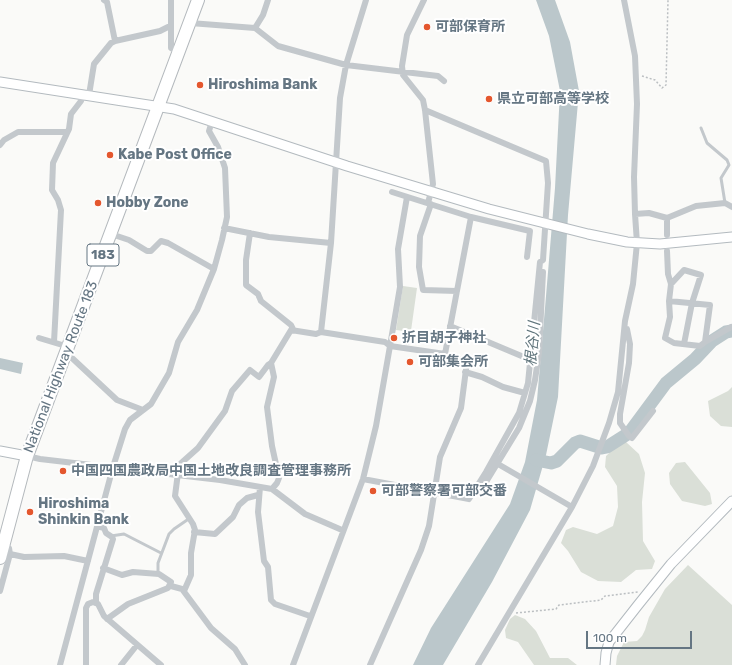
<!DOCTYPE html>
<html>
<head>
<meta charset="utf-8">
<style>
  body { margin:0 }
  #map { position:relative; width:732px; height:665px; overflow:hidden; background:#fafaf8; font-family:Rubik,sans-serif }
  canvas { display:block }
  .scale { position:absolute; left:586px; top:631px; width:106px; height:18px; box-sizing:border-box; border:2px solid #657683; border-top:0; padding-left:5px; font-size:12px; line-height:14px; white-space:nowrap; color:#657683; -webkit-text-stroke:3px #fff; paint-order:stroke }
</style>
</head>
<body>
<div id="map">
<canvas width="732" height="665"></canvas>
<div class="scale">100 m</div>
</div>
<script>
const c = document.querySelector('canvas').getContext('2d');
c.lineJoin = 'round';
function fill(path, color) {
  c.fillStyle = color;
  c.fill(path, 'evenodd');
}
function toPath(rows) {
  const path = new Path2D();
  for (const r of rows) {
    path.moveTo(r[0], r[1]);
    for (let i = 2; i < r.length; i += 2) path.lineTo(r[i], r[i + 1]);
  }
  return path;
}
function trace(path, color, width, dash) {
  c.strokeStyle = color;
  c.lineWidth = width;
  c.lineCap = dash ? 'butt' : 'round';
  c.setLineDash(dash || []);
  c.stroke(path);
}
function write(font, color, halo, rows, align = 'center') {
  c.font = font + ' Rubik,"Noto Sans JP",sans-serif';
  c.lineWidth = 4;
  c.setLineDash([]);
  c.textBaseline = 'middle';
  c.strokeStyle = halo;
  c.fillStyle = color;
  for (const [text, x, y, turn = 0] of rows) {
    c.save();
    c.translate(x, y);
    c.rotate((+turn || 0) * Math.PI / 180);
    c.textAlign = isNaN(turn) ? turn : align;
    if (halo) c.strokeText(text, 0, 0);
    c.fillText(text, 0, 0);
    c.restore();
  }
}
fill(toPath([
  [403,286,417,288,409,345,402,344,404,331,396,330],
  [732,387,732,427,721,426,710,416,708,401,728,391],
  [626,442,639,454,645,473,642,502,643,541,655,561,652,569,636,570,621,582,598,581,581,572,568,551,561,543,566,530,573,527,597,534,613,526,618,507,617,486,605,467,606,456,618,445],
  [685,462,710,493,712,504,705,506,682,501,670,484,669,473,676,463],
  [688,565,732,605,732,665,616,665,617,656,624,642,637,641,642,636,645,630,649,617,665,589],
  [515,615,525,619,536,631,550,658,568,658,577,665,534,665,518,642,506,638,505,630,510,619]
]), '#dadfd7');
fill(toPath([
  [536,0,555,0,570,42,579,91,568,215,558,397,546,455,530,510,492,582,443,665,413,665,431,628,510,504,525,462,537,400,545,308,555,188,560,91,549,36],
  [0,358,23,363,21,374,0,369]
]), '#bbc7cb');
trace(toPath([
  [536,460,551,463,557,461,575,443,580,441,602,448,607,447,629,433,666,383,695,359,712,341,726,332,732,331]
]), '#bbc7cb', 13);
const secondary = toPath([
  [0,82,174,109,347,166,489,209,588,234,627,242,660,244,732,237],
  [0,451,27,456],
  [605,665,606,653,609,642,638,605,671,564,732,501]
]);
const highway = toPath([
  [0,558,27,456,198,0]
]);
trace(secondary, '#b3babf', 11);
trace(highway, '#b4b9bd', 14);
trace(toPath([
  [642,76,655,80,662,88,666,85,668,0],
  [516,613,556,609,559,605,601,600,605,596,638,592]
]), '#bbbfc2', 1.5, [2, 2]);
trace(toPath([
  [701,128,707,143,727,160,729,165,721,178,725,203],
  [111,536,124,534,161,553],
  [158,574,158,563,169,534,174,529,190,518]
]), '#c3c8cc', 3);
trace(toPath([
  [104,0,107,2,115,41],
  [171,0,171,48,179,53],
  [424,0,407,35,402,66,403,75,423,100,425,110,433,184,428,203],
  [624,0,635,56,637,104,634,177,635,214],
  [190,23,255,28,263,15,268,0],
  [255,28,278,46,346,65,438,76,444,81],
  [89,95,94,64,111,43,115,41,160,31,170,26],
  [425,110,546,161,548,183,543,260,540,262,528,383,519,413,486,472,469,499],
  [0,145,4,140,18,132,67,132],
  [392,192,471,217,530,231,527,257],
  [431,204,420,236,419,267,423,290,457,291],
  [224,228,269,237,331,243],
  [250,233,246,260,246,285,258,294,261,301,291,325,293,329],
  [111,234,129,240,147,251,151,251,161,241,168,243,214,269],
  [667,235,667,218],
  [667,251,668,274,671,284,669,301,670,317,665,338,674,343,700,346,705,342,710,305,669,301],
  [671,284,684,270,701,275,692,303,684,344],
  [450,326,531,360],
  [627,329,630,344,629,363,620,414,620,423,629,436,632,438,653,411],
  [39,338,69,347],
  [54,342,61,210,58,200,52,190,53,163,69,129,71,114,81,101,83,94],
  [705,342,731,327],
  [445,354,471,217],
  [66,355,72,358,117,400,143,410],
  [465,372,482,377,503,387,525,393],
  [27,456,40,459,220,480,272,489,305,514,342,530],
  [498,464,572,507],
  [363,479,469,499],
  [260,487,258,512,264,561,268,567,271,600,275,604,310,616],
  [272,489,277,483,279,478,272,446,267,407,274,377,271,363,291,330,316,334,321,332],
  [477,491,486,482,519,428,530,401,535,380,539,353,543,272],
  [194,532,215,534,233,517,239,505,247,498,258,495],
  [10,554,24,557,64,556,88,561],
  [103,568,122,575,133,572,159,574,171,582,168,588,128,604,107,619],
  [171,586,182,589,211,628,235,649,245,665],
  [0,591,10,554,9,548,4,545],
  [184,591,191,575,191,553,195,530,193,524,175,496,179,465,198,448,225,411,232,391,250,370,259,377,268,365,271,363],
  [96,602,96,594,113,539,112,537,106,533,104,528,97,526],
  [60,665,113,467,125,429,130,420,151,404,169,373,178,342,197,310,214,269,222,240,227,217,225,168,218,147,209,131,212,121],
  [86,665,86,608,88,604,93,602,98,604,104,616,161,665],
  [121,665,137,645],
  [293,665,363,479,376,426,390,346,385,342,321,332,331,243,340,98,346,65,366,0],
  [370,665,421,550,429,526,440,457,461,408,467,362,445,354,390,346,400,287,398,249,407,197],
  [478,665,572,507,593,466,609,423,618,392,625,321,633,284,637,243,635,214,649,213,667,218,696,206,725,203,732,207]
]), '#c3c8cc', 6);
trace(secondary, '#fff', 9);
trace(highway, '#fff', 12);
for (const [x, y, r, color] of [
  [427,27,4,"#e4572e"],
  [200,85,4,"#e4572e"],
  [489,99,4,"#e4572e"],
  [110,155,4,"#e4572e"],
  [98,203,4,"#e4572e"],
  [394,338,4,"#e4572e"],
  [410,362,4,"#e4572e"],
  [63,471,4,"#e4572e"],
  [373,491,4,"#e4572e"],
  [30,512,4,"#e4572e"]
]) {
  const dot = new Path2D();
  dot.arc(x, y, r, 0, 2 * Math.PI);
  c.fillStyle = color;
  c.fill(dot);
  trace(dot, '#fff', 1.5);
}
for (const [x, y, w] of [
  [103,255,32]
]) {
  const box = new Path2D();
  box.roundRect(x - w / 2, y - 11, w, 22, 3);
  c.fillStyle = '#fff';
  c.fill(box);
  trace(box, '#657683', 1);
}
write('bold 13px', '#657683', null, [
  ["183",103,255]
]);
write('bold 14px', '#657683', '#fff', [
  ["可部保育所",435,27],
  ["Hiroshima Bank",208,85],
  ["県立可部高等学校",497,99],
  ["Kabe Post Office",118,155],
  ["Hobby Zone",106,203],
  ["折目胡子神社",402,338],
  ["可部集会所",418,362],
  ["中国四国農政局中国土地改良調査管理事務所",71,471],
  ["可部警察署可部交番",381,491],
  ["Hiroshima",38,504],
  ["Shinkin Bank",38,520]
], 'left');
write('14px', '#657683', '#fff', [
  ["National Highway Route 183",61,367,-69]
]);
write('italic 15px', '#60757c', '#fff', [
  ["根谷川",533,344,-85]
]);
</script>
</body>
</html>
